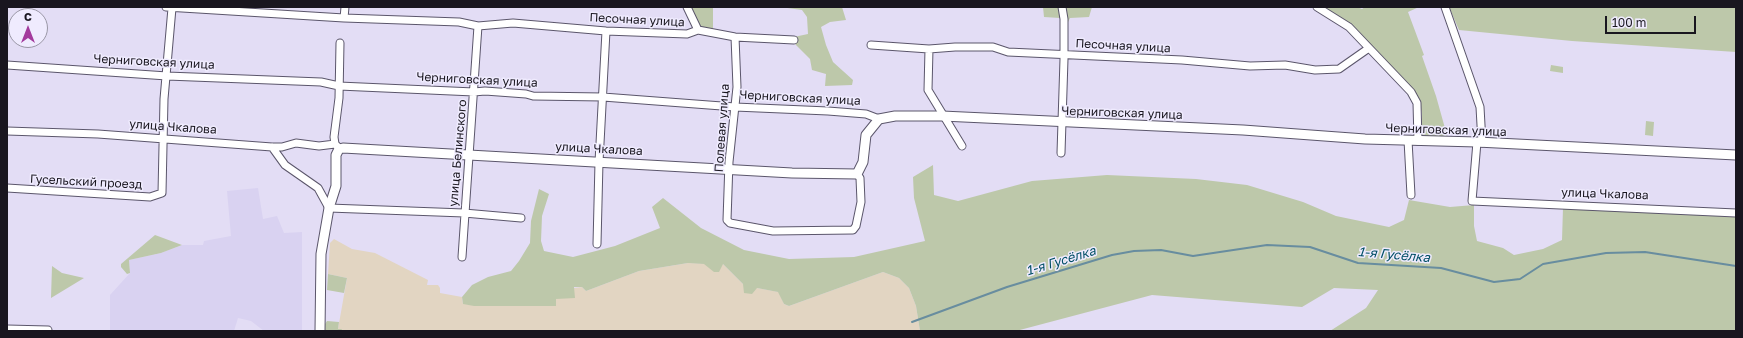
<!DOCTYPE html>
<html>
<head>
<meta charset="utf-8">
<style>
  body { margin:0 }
  #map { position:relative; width:1743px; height:338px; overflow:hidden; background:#e3ddf5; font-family:"Golos Text",sans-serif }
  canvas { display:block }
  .frame { position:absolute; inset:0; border:8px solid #19161f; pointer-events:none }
  .north { position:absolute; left:8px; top:8px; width:40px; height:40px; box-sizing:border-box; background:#efebfe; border:1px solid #9996a5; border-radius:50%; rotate:0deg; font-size:11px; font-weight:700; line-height:16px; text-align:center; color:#19161f }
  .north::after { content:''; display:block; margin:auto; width:14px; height:18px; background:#a33a9d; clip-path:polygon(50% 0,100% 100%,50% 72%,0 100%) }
  .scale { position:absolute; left:1605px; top:16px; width:91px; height:18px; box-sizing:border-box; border:2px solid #19161f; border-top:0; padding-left:5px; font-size:12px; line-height:14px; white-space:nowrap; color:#19161f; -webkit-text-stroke:3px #efebfe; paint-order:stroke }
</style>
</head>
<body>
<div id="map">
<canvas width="1743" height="338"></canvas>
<div class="frame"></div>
<div class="north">С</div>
<div class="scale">100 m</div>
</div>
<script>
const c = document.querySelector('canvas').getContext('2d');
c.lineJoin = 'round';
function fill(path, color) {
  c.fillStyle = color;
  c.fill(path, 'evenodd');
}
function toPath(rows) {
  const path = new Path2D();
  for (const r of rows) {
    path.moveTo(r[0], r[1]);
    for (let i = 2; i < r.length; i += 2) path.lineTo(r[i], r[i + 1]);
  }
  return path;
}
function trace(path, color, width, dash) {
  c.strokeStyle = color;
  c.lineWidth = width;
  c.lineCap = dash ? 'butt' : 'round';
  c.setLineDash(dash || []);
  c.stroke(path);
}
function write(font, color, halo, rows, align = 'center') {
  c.font = font + ' "Golos Text",sans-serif';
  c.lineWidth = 3;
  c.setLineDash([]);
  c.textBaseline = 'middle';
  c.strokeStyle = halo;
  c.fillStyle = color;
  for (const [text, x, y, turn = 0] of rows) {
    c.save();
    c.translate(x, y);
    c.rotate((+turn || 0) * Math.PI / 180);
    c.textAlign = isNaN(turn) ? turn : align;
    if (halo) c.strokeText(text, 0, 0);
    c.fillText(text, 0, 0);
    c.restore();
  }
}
fill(toPath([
  [334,239,352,249,375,253,428,280,427,285,438,285,440,288,440,293,462,297,463,304,556,306,556,299,574,288,582,287,586,291,639,271,688,263,723,264,743,284,757,288,779,292,784,304,789,306,883,272,899,278,909,288,916,306,920,331,341,331,341,329,338,329,347,278,328,274,330,243]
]), '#e2d5c2');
fill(toPath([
  [258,188,263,219,277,216,284,233,302,232,302,331,264,331,251,321,238,318,234,331,110,331,110,295,130,273,129,260,161,253,182,245,203,245,204,241,231,236,227,191]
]), '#d9d2f1');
fill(toPath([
  [690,7,713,7,713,31,701,28],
  [780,7,842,7,846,20,830,22,821,27,826,45,833,62,853,80,852,85,825,86,826,74,812,70,810,59,789,38,808,34,807,17,802,10],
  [1043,7,1092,7,1089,17,1070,18,1067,24,1063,24,1060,18,1044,17],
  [1321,7,1357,7,1362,9,1365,7,1419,7,1408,12,1424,55,1422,56,1436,96,1448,139,1424,139,1421,135,1422,114,1420,104,1414,90,1351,26],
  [1449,7,1736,7,1736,52,1572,41,1459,30],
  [1551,65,1563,67,1563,73,1550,71],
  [1646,121,1654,122,1653,136,1645,135],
  [933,165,934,195,958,201,1032,181,1107,175,1196,179,1247,185,1303,202,1336,216,1389,227,1404,220,1409,200,1450,207,1474,205,1474,226,1477,241,1503,248,1514,255,1543,249,1562,240,1563,208,1736,215,1736,331,1330,331,1366,308,1378,290,1334,288,1302,307,1152,295,1016,331,920,331,916,306,909,288,899,278,883,272,789,306,784,304,778,292,757,288,752,294,744,293,743,284,723,264,719,272,714,272,704,264,688,263,639,271,586,291,582,287,574,287,575,298,556,299,556,306,474,306,463,304,462,297,472,285,488,277,511,271,519,261,530,243,531,221,539,189,549,194,542,216,541,241,544,251,573,257,615,246,660,228,652,207,663,198,701,228,744,250,789,259,854,257,925,241,914,198,913,177],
  [155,235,182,245,161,253,129,260,130,273,127,274,121,267,121,264],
  [52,266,62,273,84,278,51,298],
  [328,274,347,278,344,293,327,290],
  [327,321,339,322,338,329,342,329,341,331,324,331,325,324]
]), '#bdc8aa');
trace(toPath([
  [912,322,1007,287,1112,255,1134,251,1161,250,1193,256,1267,245,1310,247,1358,263,1441,268,1494,282,1520,279,1543,264,1606,253,1645,252,1736,266]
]), '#688d9f', 2);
const minor = toPath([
  [166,7,344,18,459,22,478,26,513,23,606,31,687,34,698,30,735,37,794,40],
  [687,7,698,30],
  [1317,7,1349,27,1411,92,1417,103,1418,141],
  [1445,7,1480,107,1482,143],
  [344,18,345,7],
  [735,37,737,87,729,162,727,220,730,223,773,231,853,230,856,226,861,202,860,178,857,174],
  [871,45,929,49,955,47,993,47,1008,52,1182,60,1250,66,1285,65,1315,70,1339,69,1369,48],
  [929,49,928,90,962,146],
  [7,65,167,76,321,82,339,86,474,92,485,91,526,94,533,96,603,97,735,107,828,111,866,114,879,119],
  [7,131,98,134,272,147,282,147,296,143,319,146,335,144],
  [1408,140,1411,195],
  [1477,142,1472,201,1736,213],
  [272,147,285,165,318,188,329,208,464,213,521,218],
  [338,147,335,144,334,137,339,98,340,43],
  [1061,153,1064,59,1064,19,1062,7],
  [7,188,150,197,162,193,164,99,172,8],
  [597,244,599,162,606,31],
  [462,257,478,26],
  [7,329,48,330]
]);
const tertiary = toPath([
  [320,331,321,254,329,208,336,186,336,155,339,149,343,148,792,173,857,174,863,162,866,135,879,119,895,116,942,116,1243,130,1365,139,1477,142,1736,155]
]);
trace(minor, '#5b566b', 9);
trace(tertiary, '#5b566b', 11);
trace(minor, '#fff', 7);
trace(tertiary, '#fff', 9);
write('12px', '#19161f', '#efebfe', [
  ["Песочная улица",637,20,3],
  ["Песочная улица",1123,46,3],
  ["Черниговская улица",154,62,3],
  ["Черниговская улица",477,80,3],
  ["Черниговская улица",800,98,3],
  ["Черниговская улица",1122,113,2],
  ["улица Чкалова",173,127,4],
  ["Полевая улица",722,128,-86],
  ["Черниговская улица",1446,130,2],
  ["улица Чкалова",599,149,3],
  ["улица Белинского",458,153,-85],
  ["Гусельский проезд",86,182,3],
  ["улица Чкалова",1605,194,2]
]);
write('italic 13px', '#004f65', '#efebfe', [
  ["1-я Гусёлка",1394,255,5],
  ["1-я Гусёлка",1061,261,-17]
]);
</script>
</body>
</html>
